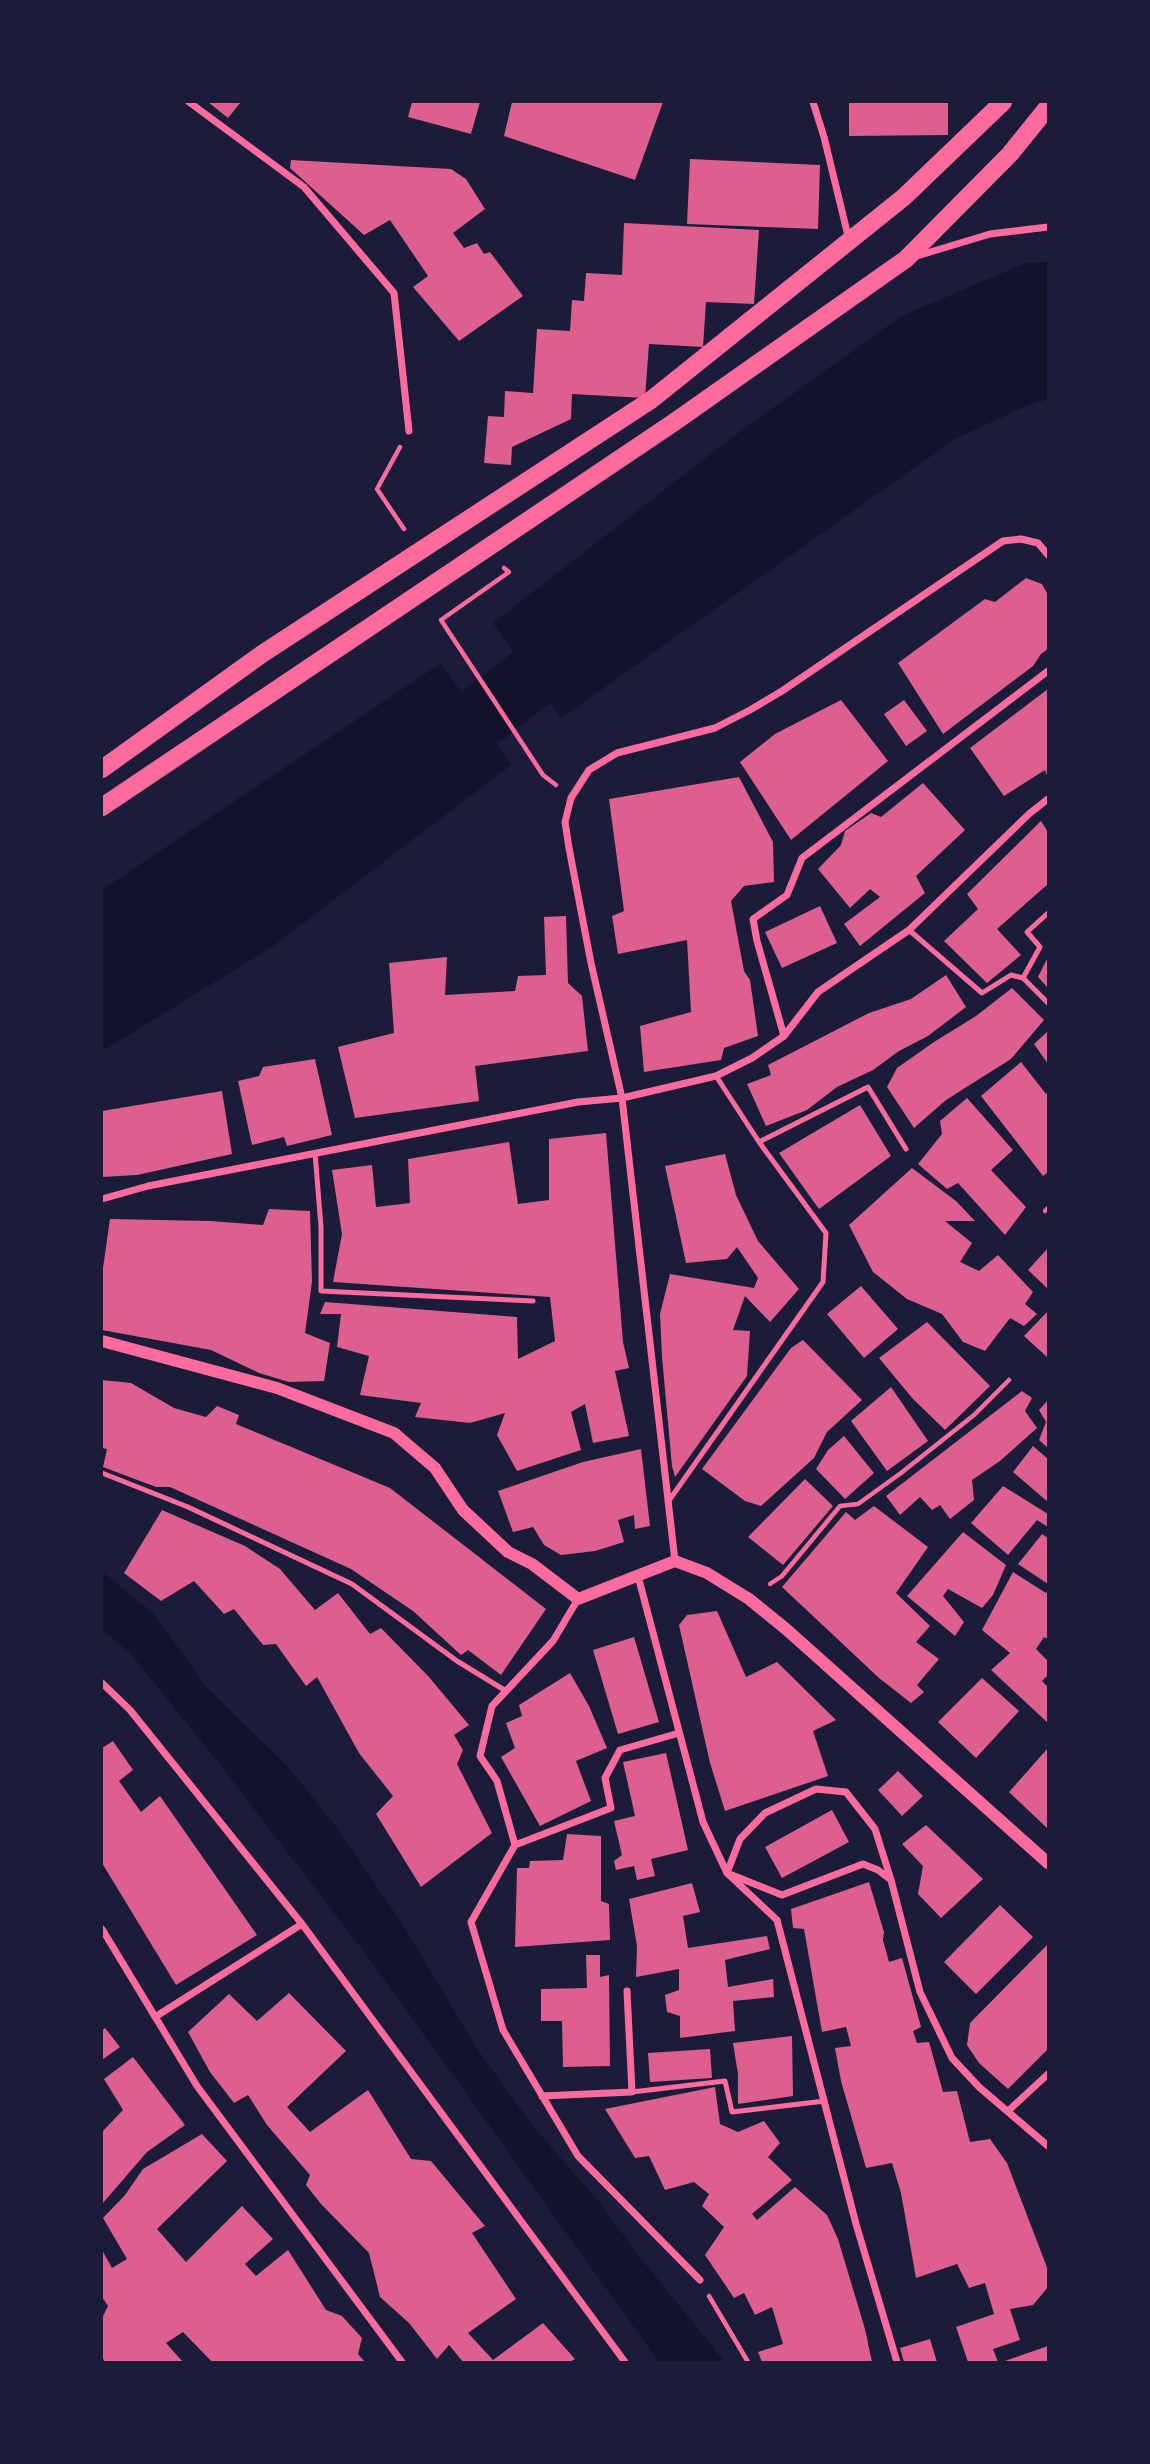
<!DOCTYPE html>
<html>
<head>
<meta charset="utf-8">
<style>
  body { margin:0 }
  #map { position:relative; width:1150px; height:2464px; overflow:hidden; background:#1b1b3a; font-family:Cabin,sans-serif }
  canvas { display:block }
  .frame { position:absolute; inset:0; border:103px solid #1b1b3a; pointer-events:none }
</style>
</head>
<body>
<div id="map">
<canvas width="1150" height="2464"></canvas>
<div class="frame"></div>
</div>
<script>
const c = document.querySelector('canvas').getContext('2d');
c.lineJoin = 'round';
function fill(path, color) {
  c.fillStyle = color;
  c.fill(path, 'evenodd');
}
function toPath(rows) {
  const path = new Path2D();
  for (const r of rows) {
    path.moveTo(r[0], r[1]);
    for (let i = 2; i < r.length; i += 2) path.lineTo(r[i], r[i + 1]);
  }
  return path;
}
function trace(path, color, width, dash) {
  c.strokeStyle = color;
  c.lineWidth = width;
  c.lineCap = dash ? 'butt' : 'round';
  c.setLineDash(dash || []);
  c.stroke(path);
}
fill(toPath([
  [1048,262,1048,399,1026,406,955,439,561,718,493,623,734,436,902,316,1026,263],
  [441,663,511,765,269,949,102,1051,102,890],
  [102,1572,153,1613,205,1685,290,1769,338,1829,405,1928,477,2049,532,2125,600,2203,643,2261,725,2362,659,2362,371,1961,218,1762,130,1653,102,1629]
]), '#12122b');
trace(toPath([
  [410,772,599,625]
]), '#12122b', 63);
fill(toPath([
  [208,102,241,102,228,118],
  [412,102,480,102,471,134,408,117],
  [512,102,663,102,635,180,504,136],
  [849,102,948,102,948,135,849,136],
  [690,159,820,165,818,229,687,224],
  [291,160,451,169,466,179,485,209,453,233,464,248,477,243,484,254,490,252,523,296,459,341,413,287,428,276,390,220,364,235,290,168],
  [624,223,759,230,754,304,706,302,703,347,649,344,645,398,572,394,571,419,512,447,511,465,484,463,488,416,504,417,505,391,533,393,537,329,570,331,572,300,584,301,586,273,622,275],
  [1026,578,1042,584,1048,595,1048,649,1041,654,1033,666,943,734,898,663,985,599,995,602],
  [1048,689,1048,778,1045,770,1004,796,970,748],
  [841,700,888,761,791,840,740,762,775,734],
  [904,700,927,731,906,746,884,714],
  [739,777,773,842,774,882,744,886,731,901,744,971,750,980,758,1036,724,1048,721,1060,644,1072,640,1026,691,1012,687,940,618,954,612,916,624,911,609,799],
  [923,783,965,830,916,876,925,893,860,946,844,924,880,897,870,889,850,908,818,869,841,845,845,831,871,813,881,817],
  [1041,821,1048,832,1048,884,997,929,1021,955,987,983,944,941,978,909,967,894],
  [820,906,837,943,782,968,765,932],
  [566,916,568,983,582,996,588,1051,475,1066,479,1101,355,1118,338,1047,394,1033,389,963,447,957,445,995,515,991,518,976,546,975,544,917],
  [1048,957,1048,988,1038,977],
  [946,975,966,1007,928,1036,899,1051,873,1070,837,1087,807,1110,766,1126,747,1084,771,1075,768,1065,869,1013,911,999],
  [1012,988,1044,1020,1011,1059,946,1100,914,1128,887,1087,897,1068,934,1042,976,1016],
  [1048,1031,1048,1064,1034,1044],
  [315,1059,332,1135,287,1146,284,1137,252,1145,238,1081,259,1076,263,1067],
  [1021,1062,1046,1094,1048,1091,1048,1172,1043,1176,981,1096],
  [222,1091,232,1154,137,1175,102,1177,102,1111],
  [967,1098,1013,1150,991,1170,1026,1207,1005,1235,958,1183,947,1189,918,1164,942,1134,940,1121],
  [860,1105,891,1156,819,1209,779,1153],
  [606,1133,623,1342,629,1368,615,1371,629,1436,593,1443,585,1404,571,1412,581,1450,517,1471,497,1435,505,1413,470,1423,415,1417,421,1403,360,1395,369,1356,337,1347,341,1314,320,1314,325,1302,517,1317,518,1359,555,1341,550,1297,333,1282,342,1234,332,1170,372,1165,376,1207,410,1203,408,1159,509,1142,518,1204,549,1200,549,1139],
  [725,1154,736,1195,758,1241,799,1289,770,1322,745,1296,733,1330,750,1331,747,1376,675,1477,672,1466,662,1357,660,1314,670,1274,754,1288,758,1278,737,1247,727,1259,686,1263,665,1166],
  [912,1168,956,1201,975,1221,945,1221,972,1243,960,1262,979,1271,998,1255,1033,1292,1025,1304,1037,1314,1024,1326,1010,1318,985,1351,963,1342,942,1314,907,1299,873,1272,849,1225],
  [269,1209,310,1211,312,1282,305,1333,330,1343,324,1381,289,1382,259,1373,211,1350,102,1330,102,1275,110,1219,210,1221,263,1225],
  [1048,1248,1048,1289,1028,1270],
  [861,1286,898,1329,864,1358,827,1314],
  [1048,1311,1048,1355,1047,1357,1024,1336],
  [927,1322,990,1386,945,1430,913,1399,879,1358],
  [803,1340,862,1400,827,1432,814,1458,761,1506,745,1501,702,1469,791,1348],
  [102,1380,131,1383,174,1408,206,1417,217,1406,239,1415,236,1424,390,1488,546,1609,501,1675,468,1650,461,1655,413,1611,351,1569,170,1487,156,1487,103,1467,107,1449,102,1448],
  [891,1387,928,1441,887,1471,851,1421],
  [1022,1391,1032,1398,1025,1411,1037,1428,1000,1461,972,1480,974,1500,950,1519,940,1505,932,1510,920,1497,900,1515,886,1496],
  [1048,1400,1048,1448,1039,1440,1046,1422,1039,1410],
  [844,1436,874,1473,845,1499,816,1469,828,1450],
  [1033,1446,1048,1459,1048,1502,1013,1472],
  [641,1449,650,1526,635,1529,634,1515,618,1520,624,1542,595,1551,561,1555,544,1545,533,1527,513,1532,498,1491,583,1462],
  [805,1479,833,1506,783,1565,748,1537],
  [1003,1486,1048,1514,1048,1527,1037,1520,1008,1555,971,1523],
  [874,1506,928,1547,896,1593,930,1626,916,1642,939,1659,917,1685,924,1692,911,1703,879,1678,782,1587,846,1512,855,1520],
  [162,1510,245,1546,280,1569,315,1610,338,1593,370,1634,381,1628,429,1677,469,1725,454,1735,463,1750,457,1764,492,1833,421,1887,376,1814,393,1796,359,1753,317,1677,306,1686,276,1644,263,1645,234,1609,224,1614,194,1581,161,1601,124,1573],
  [963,1532,1006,1565,993,1595,982,1608,948,1589,943,1596,964,1622,955,1636,907,1596],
  [1042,1534,1048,1538,1048,1584,1018,1564],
  [1013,1572,1046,1593,1048,1590,1048,1639,1044,1637,1036,1649,1048,1661,1048,1675,1042,1681,1048,1687,1048,1723,991,1670,1010,1653,982,1630],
  [717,1611,746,1677,777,1662,836,1720,813,1731,828,1776,725,1811,710,1763,679,1625,687,1615],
  [634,1637,659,1722,618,1734,593,1650],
  [570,1673,589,1706,607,1748,576,1761,591,1801,540,1826,501,1757,515,1748,506,1723,522,1716,519,1705],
  [982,1678,1019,1711,976,1758,938,1722],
  [113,1741,133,1770,119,1781,141,1812,160,1796,257,1935,176,1985,102,1863,102,1748],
  [1048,1748,1048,1829,1009,1792],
  [666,1753,688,1850,651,1859,655,1876,637,1880,634,1866,616,1870,614,1861,622,1855,614,1821,635,1816,623,1762],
  [898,1771,923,1796,902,1816,878,1790],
  [832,1810,849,1842,782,1878,765,1847],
  [926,1825,983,1879,941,1918,918,1894,923,1866,902,1844],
  [567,1834,601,1836,601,1901,609,1904,610,1940,515,1947,517,1868,529,1868,530,1861,563,1860],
  [869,1882,884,1932,883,1940,889,1962,902,1958,921,2027,913,2031,917,2043,929,2042,943,2092,957,2091,970,2142,990,2139,1007,2163,1048,2270,1048,2287,1033,2305,1010,2309,1020,2340,993,2349,998,2362,968,2362,956,2327,994,2314,985,2283,969,2288,957,2264,916,2278,901,2193,892,2163,866,2168,841,2081,835,2048,851,2046,846,2027,822,2032,804,1929,793,1928,791,1909],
  [692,1883,700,1912,683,1916,688,1948,767,1936,770,1949,725,1960,728,1987,773,1979,774,1997,733,2001,735,2031,680,2038,680,2016,667,2012,665,1995,679,1990,679,1969,636,1977,637,1946,629,1899],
  [1000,1905,1033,1937,976,1994,944,1962],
  [1048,1944,1048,2049,1008,2089,979,2063,967,2045,970,2023],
  [586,1955,600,1955,600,1977,609,1975,610,2066,563,2067,562,2021,541,2021,541,1989,587,1988],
  [289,1993,346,2051,287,2107,310,2132,368,2090,411,2159,431,2161,485,2226,472,2233,516,2299,468,2333,493,2360,543,2323,575,2359,570,2362,463,2362,449,2345,437,2359,409,2323,380,2297,369,2253,321,2204,306,2185,310,2175,267,2125,248,2095,234,2103,210,2072,188,2032,229,1994,257,2021],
  [105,2028,120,2047,102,2060,102,2030],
  [792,2036,793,2096,738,2104,738,2074,733,2043],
  [710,2049,712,2078,650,2082,648,2053],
  [133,2057,185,2125,147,2152,102,2204,102,2132,123,2110,104,2079],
  [715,2087,720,2124,738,2132,764,2121,780,2143,768,2157,792,2180,752,2214,757,2220,795,2187,827,2215,838,2239,865,2329,872,2362,762,2362,758,2352,783,2344,772,2307,755,2315,744,2293,734,2298,705,2255,724,2227,702,2206,709,2194,694,2182,665,2190,649,2156,635,2158,605,2109],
  [202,2134,227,2161,157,2229,186,2262,242,2206,273,2239,245,2264,256,2276,288,2250,326,2310,342,2316,362,2338,358,2354,365,2362,212,2362,183,2332,166,2343,183,2362,105,2362,102,2357,102,2318,108,2306,102,2297,102,2250,112,2268,127,2259,103,2218,125,2195,143,2169],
  [930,2339,937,2362,904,2362,900,2348],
  [1048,2346,1048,2362,1002,2362]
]), '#dd5f8e');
trace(toPath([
  [400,447,377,489,404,529],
  [504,568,509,572,441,620,543,775,556,785],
  [1045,1211,1048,1208],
  [770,1584,782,1576,840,1506,858,1504,901,1473,974,1415,1009,1380],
  [709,2296,748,2362]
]), '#ff6b9d', 4.5);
trace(toPath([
  [1048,913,1027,932,1040,947,1023,978,1048,1003],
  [909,930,982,993,1011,975,1023,978],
  [716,1076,759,1142,868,1087,906,1149],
  [315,1153,321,1227,321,1291,533,1301],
  [102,1473,188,1507,352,1584,457,1661,506,1691],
  [668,1502,823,1282,826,1233,759,1142],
  [632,2092,725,2081,732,2112,825,2101]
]), '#ff6b9d', 5);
trace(toPath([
  [189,102,304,187,394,293,409,431],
  [813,102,824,137,849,240],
  [917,256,990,234,1048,227],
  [784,1036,757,941,753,919,787,895,802,858,1048,671],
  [102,1199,148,1186,578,1102,622,1098,716,1076,752,1058,784,1036,818,992,909,930,1030,813,1048,799],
  [675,1561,622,1098,591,963,569,848,565,822,571,798,589,770,617,753,715,728,750,710,782,691,1003,541,1021,539,1038,543,1048,555],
  [638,1576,703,1822,727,1873,777,1920,856,2224,897,2362],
  [578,1599,553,1641,492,1706,480,1756,497,1781,515,1845,471,1922,503,2030,578,2156,700,2280],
  [102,1683,130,1710,302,1924,625,2362],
  [515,1845,611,1808,605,1778,620,1750,679,1733],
  [891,1880,875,1829,846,1792,816,1789,765,1813,740,1839,727,1873,782,1895,863,1864,878,1870,891,1880,920,1992,952,2058,979,2087,1048,2146],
  [102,1929,197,2086,402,2362],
  [155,2017,302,1924],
  [542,2096,632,2092,627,1991],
  [1008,2111,1048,2074]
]), '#ff6b9d', 7);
trace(toPath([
  [102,1341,277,1388,394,1433,435,1468,463,1510,508,1552,532,1564,578,1599,675,1561,707,1573,749,1599,786,1629,1048,1863]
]), '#ff6b9d', 12);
trace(toPath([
  [102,769,262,654,651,400,904,197,1003,102],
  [102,807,673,423,906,259,1010,154,1048,107]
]), '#ff6b9d', 18);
</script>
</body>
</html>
